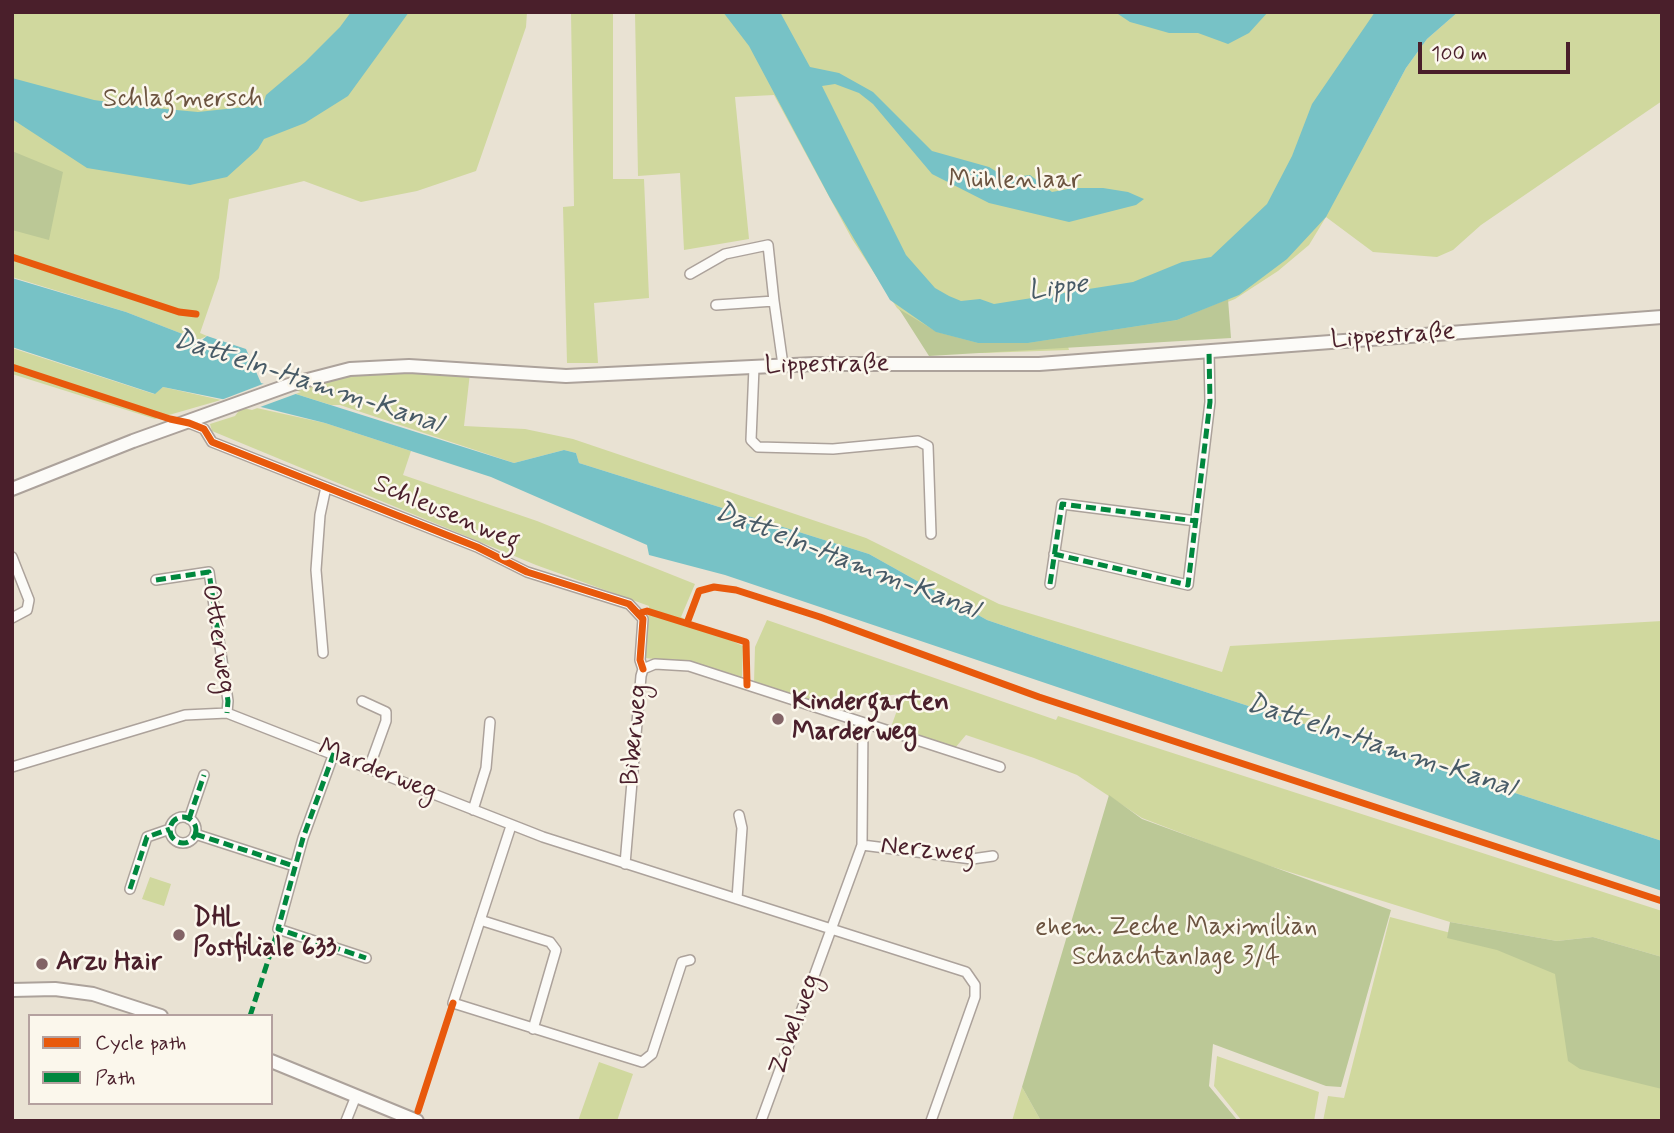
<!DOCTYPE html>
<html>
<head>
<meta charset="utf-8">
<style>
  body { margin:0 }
  #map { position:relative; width:1674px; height:1133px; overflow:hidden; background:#e9e2d3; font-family:Mynerve,sans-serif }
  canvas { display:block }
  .frame { position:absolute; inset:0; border:14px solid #4a1f2b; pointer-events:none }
  .legend { position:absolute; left:28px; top:1014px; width:245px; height:91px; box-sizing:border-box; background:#fbf7ec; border:2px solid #b4a19f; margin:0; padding:9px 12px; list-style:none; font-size:21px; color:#4a1f2b }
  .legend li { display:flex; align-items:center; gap:14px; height:35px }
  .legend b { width:35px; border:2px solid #b4a19f }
  .scale { position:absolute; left:1418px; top:42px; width:152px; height:32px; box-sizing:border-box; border:4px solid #4a1f2b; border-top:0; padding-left:9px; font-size:21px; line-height:24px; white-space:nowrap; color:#4a1f2b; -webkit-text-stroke:5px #fbf7ec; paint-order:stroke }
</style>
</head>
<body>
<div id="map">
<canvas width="1674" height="1133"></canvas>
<div class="frame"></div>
<ul class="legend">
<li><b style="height:9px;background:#e8590c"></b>Cycle path</li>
<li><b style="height:9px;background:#00873e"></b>Path</li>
</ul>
<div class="scale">100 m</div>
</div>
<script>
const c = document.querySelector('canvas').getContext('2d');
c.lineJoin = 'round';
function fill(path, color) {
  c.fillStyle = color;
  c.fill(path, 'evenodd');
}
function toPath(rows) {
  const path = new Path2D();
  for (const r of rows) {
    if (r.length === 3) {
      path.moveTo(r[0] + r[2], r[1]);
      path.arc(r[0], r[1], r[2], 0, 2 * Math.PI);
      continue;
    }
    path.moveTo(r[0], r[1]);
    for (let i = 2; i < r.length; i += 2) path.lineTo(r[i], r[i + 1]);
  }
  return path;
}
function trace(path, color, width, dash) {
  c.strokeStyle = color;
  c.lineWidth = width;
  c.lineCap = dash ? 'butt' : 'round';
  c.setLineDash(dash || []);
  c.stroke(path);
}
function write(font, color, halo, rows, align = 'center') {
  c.font = font + ' Mynerve,sans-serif';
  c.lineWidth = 5;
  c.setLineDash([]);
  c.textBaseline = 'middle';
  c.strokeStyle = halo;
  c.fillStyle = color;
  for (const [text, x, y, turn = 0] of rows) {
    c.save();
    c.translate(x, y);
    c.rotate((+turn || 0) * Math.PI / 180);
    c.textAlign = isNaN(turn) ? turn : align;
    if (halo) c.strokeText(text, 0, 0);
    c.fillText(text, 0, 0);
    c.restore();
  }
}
fill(toPath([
  [12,12,527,12,526,27,476,171,417,191,361,202,304,181,229,199,219,278,200,333,207,336,198,340,126,312,12,277],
  [571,12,613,12,613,179,644,179,649,298,594,303,598,363,567,363,563,207,574,206],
  [635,12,1449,12,1409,51,1364,146,1406,68,1427,39,1458,12,1662,12,1662,101,1481,225,1453,250,1437,257,1373,252,1326,217,1309,245,1278,271,1235,299,1188,318,1067,343,1069,350,982,353,943,348,897,308,852,239,774,95,735,97,749,239,684,250,680,173,638,176],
  [12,348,154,394,163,387,221,400,155,419,12,374],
  [358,371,470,373,464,426,525,429,573,439,866,538,999,604,1222,672,1230,646,1662,621,1662,841,1034,636,987,620,869,554,579,463,576,453,564,450,514,463,340,405,331,405,283,390],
  [243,405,325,423,411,451,403,475,537,521,695,584,681,617,743,646,742,676,740,679,689,663,645,658,649,606,536,565,212,431,210,424,235,416],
  [767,620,1056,720,1058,716,1662,911,1662,957,1593,937,1557,941,1450,922,1254,861,1142,818,1077,775,1034,758,966,735,955,748,891,727,903,694,811,702,754,683,755,647],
  [150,877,171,884,164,906,142,899],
  [1390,917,1489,943,1662,981,1662,1121,1323,1121,1328,1096,1344,1098],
  [1217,1056,1319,1092,1314,1121,1242,1121,1214,1086],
  [599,1062,633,1074,617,1121,578,1121],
  [1022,1087,1041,1121,1012,1121]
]), '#d0d89e');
fill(toPath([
  [12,151,63,172,49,240,12,230],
  [1228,299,1231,338,929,356,899,309,937,332,978,343,1028,343,1177,320],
  [1109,795,1142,819,1391,910,1341,1087,1326,1086,1213,1044,1209,1086,1238,1121,1041,1121,1022,1087],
  [1450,922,1557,941,1593,937,1662,957,1662,1089,1580,1069,1568,1061,1555,974,1497,950,1447,938]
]), '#bbc896');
fill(toPath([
  [351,12,409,12,348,96,305,123,264,139,258,149,227,177,190,185,87,168,12,119,12,78,94,100,144,107,198,112,263,105,266,95,305,62,340,27],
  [723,12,780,12,810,67,839,73,873,92,932,151,989,167,1007,178,1030,175,1052,192,1073,188,1103,188,1128,192,1144,199,1136,205,1069,222,989,203,932,174,873,104,859,93,835,84,822,86,906,255,935,288,949,296,961,301,980,299,994,304,1133,282,1182,262,1211,257,1267,204,1292,156,1312,104,1375,12,1458,12,1427,39,1406,68,1326,217,1287,259,1239,295,1177,320,1028,343,978,343,936,332,890,300,830,198,749,46],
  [1115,12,1268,12,1249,33,1228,44,1198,33,1169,33,1148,27,1130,22],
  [12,278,126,312,193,338,202,340,207,336,246,349,261,383,514,463,564,450,576,453,579,463,869,554,987,620,1034,636,1662,841,1662,891,725,575,649,555,647,545,491,477,411,451,325,423,261,407,163,387,155,394,12,347]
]), '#77c2c6');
fill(toPath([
  [268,382,301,392,252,410,216,402]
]), '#e9e2d3');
const street = toPath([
  [690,274,725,254,768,245,774,301],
  [716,305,774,301,783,365],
  [754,367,751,440,758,447,833,449,918,441,928,446,931,534],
  [189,423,204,429,212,442,477,547,527,572,629,604,643,619,640,660,643,669],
  [1054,554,1188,585,1210,402,1209,351],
  [12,557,29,600,27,610,12,618],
  [156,580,209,572,228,701,227,713],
  [1050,584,1062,504,1196,521],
  [323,653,316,570,320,515,326,487],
  [362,701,386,712,386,721,369,768],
  [334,753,303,838,278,929,366,958],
  [12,767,185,715,227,713,543,837,966,972,975,985,975,997,931,1121],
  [473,810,486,768,490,722],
  [183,830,13],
  [189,819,204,775],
  [511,826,453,1003,642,1062,652,1054,682,962,690,960],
  [195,834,294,866],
  [862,845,972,859,993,856],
  [625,864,641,676,643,669,655,664,689,666,1000,767],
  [130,889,147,837,170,829],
  [737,899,742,828,739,815],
  [480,920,550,942,556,950,533,1029],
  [346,1121,356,1096],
  [761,1121,862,845,863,724]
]);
const secondary = toPath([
  [12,489,133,441,292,384,350,369,409,366,566,376,814,364,1039,364,1662,317],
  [12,990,55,989,93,994,161,1016],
  [271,1061,417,1121]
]);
trace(street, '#aca29b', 12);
trace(secondary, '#aca29b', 16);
trace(street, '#fcfbf8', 9);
trace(secondary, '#fcfbf8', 12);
trace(toPath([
  [1054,554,1188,585,1210,402,1209,351],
  [156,580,209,572,228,701,227,713],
  [1050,584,1062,504,1196,521],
  [334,753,303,838,278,929,366,958],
  [183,830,13],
  [189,819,204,775],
  [195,834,294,866],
  [130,889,147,837,170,829],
  [250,1016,276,936]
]), '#00873e', 5, [10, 5]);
trace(toPath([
  [12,257,179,312,196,314],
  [12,367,170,419,189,423,204,429,212,442,477,547,527,572,629,604,643,619,640,660,643,669],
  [640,613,647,611,746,642,747,685],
  [687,623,699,591,714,587,736,590,820,617,1039,697,1662,901],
  [418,1111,453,1003]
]), '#e8590c', 7);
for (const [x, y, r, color] of [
  [778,719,7,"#826366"],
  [179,935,7,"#826366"],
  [42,964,7,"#826366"]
]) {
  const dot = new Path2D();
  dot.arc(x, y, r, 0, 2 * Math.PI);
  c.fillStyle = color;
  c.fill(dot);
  trace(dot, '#fbf7ec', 2.5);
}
write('26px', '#6c5440', '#fbf7ec', [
  ["Schlagmersch",183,101],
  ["Mühlenlaar",1015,182],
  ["ehem. Zeche Maximilian",1176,929],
  ["Schachtanlage 3/4",1176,959]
]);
write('26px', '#4a1f2b', '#fbf7ec', [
  ["Lippestraße",1393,337,-4],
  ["Lippestraße",827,366,-1],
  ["Schleusenweg",446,514,23],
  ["Otterweg",217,639,81],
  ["Biberweg",636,735,-85],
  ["Marderweg",377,771,22],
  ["Nerzweg",928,851,5],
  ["Zobelweg",796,1025,-70]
]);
write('bold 26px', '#4a1f2b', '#fbf7ec', [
  ["Kindergarten",792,704],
  ["Marderweg",792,734],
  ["DHL",193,920],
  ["Postfiliale 633",193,950],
  ["Arzu Hair",56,964]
], 'left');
write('italic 28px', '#485b67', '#fbf7ec', [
  ["Lippe",1058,289,-7],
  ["Datteln-Hamm-Kanal",307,383,18],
  ["Datteln-Hamm-Kanal",846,562,21],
  ["Datteln-Hamm-Kanal",1380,747,18]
]);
</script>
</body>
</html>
